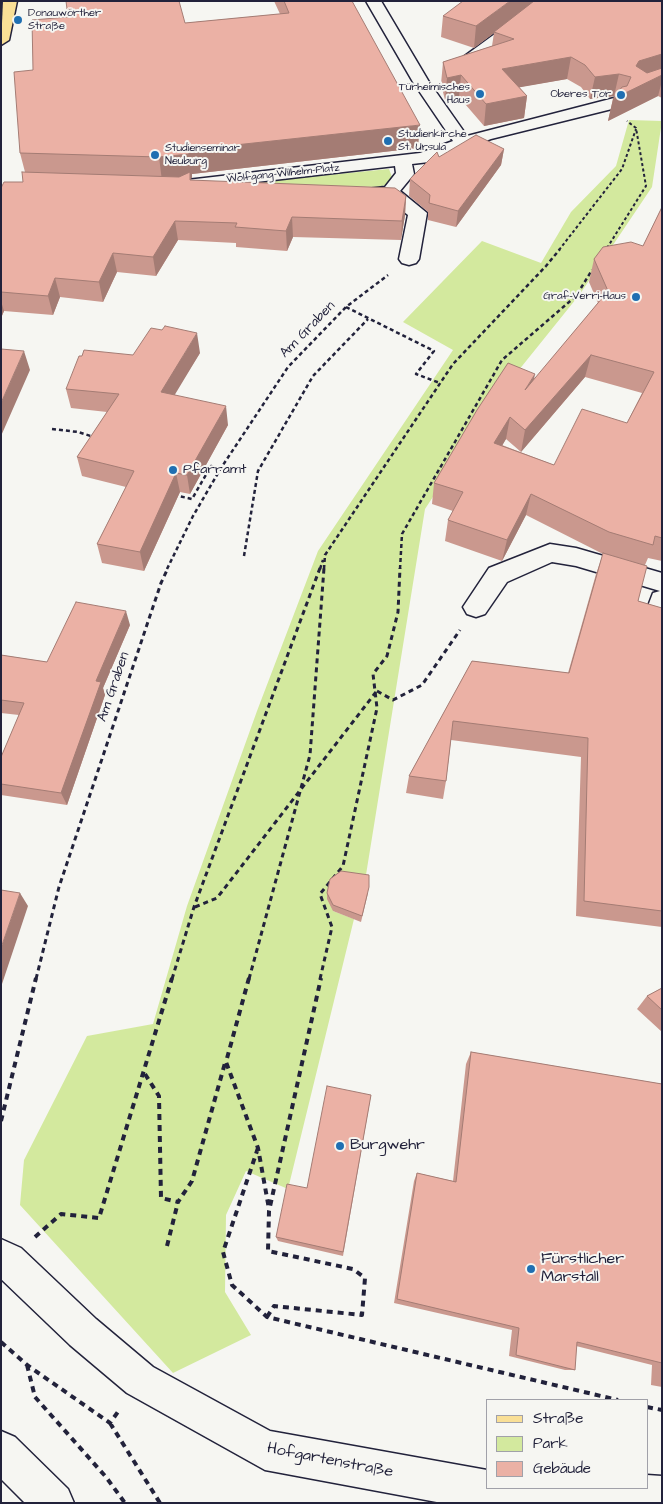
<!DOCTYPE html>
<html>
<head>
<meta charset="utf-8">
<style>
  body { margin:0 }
  #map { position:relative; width:663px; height:1504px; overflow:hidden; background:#f6f6f2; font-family:"Architects Daughter",sans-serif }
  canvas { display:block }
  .frame { position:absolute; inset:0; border:2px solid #22223b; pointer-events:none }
  .legend { position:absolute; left:486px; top:1399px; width:162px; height:90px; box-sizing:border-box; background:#f6f6f2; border:1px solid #a1a1a9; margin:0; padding:6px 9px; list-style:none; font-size:15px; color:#22223b }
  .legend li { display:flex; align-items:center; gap:10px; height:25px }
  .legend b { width:25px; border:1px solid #a1a1a9 }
</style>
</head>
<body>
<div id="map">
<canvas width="663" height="1504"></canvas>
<div class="frame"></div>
<ul class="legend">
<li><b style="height:6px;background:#f9df96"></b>Straße</li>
<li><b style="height:14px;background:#d3e99e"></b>Park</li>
<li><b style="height:14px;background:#ebb1a5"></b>Gebäude</li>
</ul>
</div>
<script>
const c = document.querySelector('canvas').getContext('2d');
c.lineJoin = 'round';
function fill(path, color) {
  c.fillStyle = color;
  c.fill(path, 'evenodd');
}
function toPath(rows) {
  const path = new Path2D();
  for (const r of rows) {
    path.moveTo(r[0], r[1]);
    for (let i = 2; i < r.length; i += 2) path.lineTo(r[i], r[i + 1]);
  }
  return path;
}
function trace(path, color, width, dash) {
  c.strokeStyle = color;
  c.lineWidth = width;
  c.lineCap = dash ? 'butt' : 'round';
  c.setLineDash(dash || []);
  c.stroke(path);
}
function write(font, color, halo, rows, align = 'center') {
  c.font = font + ' "Architects Daughter",sans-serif';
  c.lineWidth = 4;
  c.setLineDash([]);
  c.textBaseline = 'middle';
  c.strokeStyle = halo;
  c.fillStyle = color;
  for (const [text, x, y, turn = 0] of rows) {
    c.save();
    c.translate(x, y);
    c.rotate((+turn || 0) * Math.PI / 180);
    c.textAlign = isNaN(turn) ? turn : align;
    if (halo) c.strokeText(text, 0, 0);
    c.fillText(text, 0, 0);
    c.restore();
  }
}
fill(toPath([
  [629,120,662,121,652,187,580,294,506,386,425,509,365,881,333,911,354,919,288,1189,246,1171,226,1215,225,1292,251,1335,173,1373,20,1205,24,1160,87,1036,153,1024,187,906,257,711,318,551,453,350,403,322,482,241,541,263,571,212,616,166],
  [389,169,392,177,388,184,379,187,226,185]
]), '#d3e99e');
const minor = toPath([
  [366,1,381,1,429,82,467,136,614,98,620,99,622,103,620,107,491,139,429,162,412,164,414,174,400,191,427,213,419,259,416,263,409,265,402,263,399,259,408,215,386,198,358,200,352,199,349,195,352,191,358,190,385,187,396,173,395,166,187,190,181,189,178,185,181,181,187,180,420,153,453,141,413,82,366,1],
  [540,1,557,1,463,72,451,72,449,69,451,66,540,1],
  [550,544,576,548,662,573,662,625,649,621,645,614,653,593,660,591,576,566,552,562,507,582,485,614,476,617,467,614,463,607,489,568,550,544],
  [1,1239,21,1248,96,1319,153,1367,270,1431,487,1470,487,1488,647,1488,647,1475,662,1476,662,1503,442,1503,265,1470,127,1393,70,1345,1,1279,1,1239],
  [1,1431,15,1437,68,1489,74,1503,25,1503,1,1479,1,1431]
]);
const major = toPath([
  [3,1,17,1,9,40,1,45,3,1]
]);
trace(minor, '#22223b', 3);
trace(major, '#22223b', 3);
trace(toPath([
  [607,248,646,186,636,128,627,121],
  [559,250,622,169,636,129]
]), '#22223b', 2, [3, 2.5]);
trace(toPath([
  [346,307,434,351,416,374,440,383],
  [52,429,78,432,94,437],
  [174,495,192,499,211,466,221,468],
  [244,556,258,471,313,376,368,319],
  [167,569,193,516,221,468,288,367,346,307,388,275],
  [320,569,323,560],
  [324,569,325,555,453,364,546,266,560,249],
  [400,569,402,534,502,360,576,296,592,270]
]), '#22223b', 2.5, [4, 3]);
trace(toPath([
  [377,691,393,700,422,685,460,630],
  [195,907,217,898,376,692],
  [36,979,59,887,161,583,168,568],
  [172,979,194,907,320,568],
  [249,979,310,755,324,568],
  [320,979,332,927,320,894,343,866,377,708,373,674,387,656,398,612,400,568]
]), '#22223b', 3, [5, 4]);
trace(toPath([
  [249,978,226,1062,258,1148,269,1209],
  [145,1074,159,1096,161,1198,178,1202,192,1181,225,1063],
  [1,1121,36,978],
  [258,1148,223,1252,232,1285,267,1317,618,1400],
  [35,1237,61,1214,99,1218,172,978],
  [167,1246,178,1202],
  [267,1317,274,1306,362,1315,365,1278,353,1269,268,1251,269,1211,321,978],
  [1,1342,27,1365,110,1423,120,1409],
  [27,1365,35,1397,106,1477,125,1503],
  [647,1407,662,1410],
  [110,1423,160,1503]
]), '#22223b', 4, [6, 5]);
fill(minor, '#f6f6f2');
fill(major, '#f9df96');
fill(toPath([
  [274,1,352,1,418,148,192,174,191,180,406,196,405,215,401,240,293,237,287,251,236,247,236,243,178,240,156,276,117,272,103,302,60,297,53,315,4,311,1,318,1,188,23,182,25,172,20,153,33,70,185,23,280,14],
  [662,1,662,98,658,96,608,121,613,99,615,96,590,99,581,87,567,79,519,87,527,96,524,118,484,126,459,97,445,100,441,84,443,62,492,46,494,33,474,48,441,37,443,16],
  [504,149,501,165,456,227,428,220,428,212,409,196,410,179,439,157],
  [662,207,662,561,648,558,645,565,638,601,662,608,662,927,576,916,581,757,451,740,446,781,443,799,406,793,409,776,472,661,568,673,596,574,603,554,526,515,502,561,445,541,448,520,453,511,432,504,434,483,534,380,598,303,589,282,594,259,643,246],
  [585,377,642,393,627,423,554,465,502,445,506,439,521,452],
  [200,353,174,394,228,425,190,494,180,492,144,571,102,563,97,544,126,487,82,476,77,457,107,412,71,408,66,389],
  [130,625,103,688,105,695,67,805,1,795,1,757,19,715,1,713,1,655,47,662],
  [327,893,368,893,361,922,333,911,327,899],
  [662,988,662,1032,637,1009,647,996],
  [471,1052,662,1084,662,1387,651,1385,652,1365,576,1346,575,1370,565,1370,509,1356,512,1330,394,1303,414,1181,417,1173,453,1181,466,1064],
  [371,1095,343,1256,278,1241,276,1237,307,1188]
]), '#ca988e');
fill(toPath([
  [510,1,537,1,474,48,476,26],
  [662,54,662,74,634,83,636,66,639,61],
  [571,57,567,79,499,91,502,69],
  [619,74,614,96,590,99,595,77],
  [461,75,459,97,445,100,447,78],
  [662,75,662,81,658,96,608,121,613,99],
  [527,96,524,118,484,126,486,104],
  [420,125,418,148,192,174,192,178,191,178,192,192,162,181,159,157,189,150],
  [504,149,501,165,456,227,458,211],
  [406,196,405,215,401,240,402,221],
  [292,217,293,237,287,251,286,231],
  [175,221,178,240,156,276,153,257],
  [113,253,117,272,103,302,99,282],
  [55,278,60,297,53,315,48,296],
  [1,301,4,311,1,318],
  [197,333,200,353,165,411,161,392],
  [24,351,30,370,1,436,1,403],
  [591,355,585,377,521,452,525,430],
  [535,374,531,396,525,390],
  [226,406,228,425,190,494,187,475],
  [510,417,506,439,491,465,494,443],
  [176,473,180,492,144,571,140,552],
  [531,494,526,515,502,561,507,540],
  [126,611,130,625,103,688,105,695,67,805,61,793,96,681],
  [20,893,28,906,1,987,1,948]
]), '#a47c74');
const building = toPath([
  [66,1,179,1,185,23,289,13,284,1,352,1,420,125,189,150,189,154,159,157,20,153,14,72,33,70,32,20,68,17,66,1],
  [463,1,510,1,476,26,443,16,463,1],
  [534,1,662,1,662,54,639,61,636,66,647,73,662,68,662,75,613,99,622,87,627,86,631,77,619,74,595,77,585,65,571,57,502,69,527,96,486,104,461,75,447,78,443,62,514,39,494,32,534,1],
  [476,135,504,149,458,211,429,203,430,195,410,179,437,152,439,157,476,135],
  [22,172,179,177,190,172,190,180,395,188,406,196,402,221,292,217,286,231,235,227,237,223,175,221,153,257,113,253,99,282,55,278,48,296,1,292,1,188,4,182,23,182,22,172],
  [662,207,662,538,655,536,653,545,609,532,531,494,507,540,448,520,463,492,434,483,477,410,508,363,535,374,525,390,608,291,594,259,603,247,631,242,643,246,662,207],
  [591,355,654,372,627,423,582,409,554,465,494,443,510,417,525,430,591,355],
  [165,326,197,333,161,392,226,406,187,475,176,473,140,552,97,544,134,471,77,457,119,394,66,389,79,356,82,356,84,350,133,355,151,328,162,330,165,326],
  [1,349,24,351,1,403,1,349],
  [603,553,647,566,638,601,662,608,662,911,584,901,588,738,453,721,446,781,409,776,472,661,569,673,603,553],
  [76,602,126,611,96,681,101,682,61,793,1,784,1,757,24,703,1,700,1,655,47,662,76,602],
  [341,871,369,875,369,887,362,916,333,905,327,893,330,879,341,871],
  [1,890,20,893,1,948,1,890],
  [662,988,662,1010,647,996,662,988],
  [471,1052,662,1084,662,1363,577,1342,575,1370,516,1355,519,1328,397,1299,417,1173,456,1182,471,1052],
  [327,1086,371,1095,343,1252,276,1237,287,1184,307,1188,327,1086]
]);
fill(building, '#ebb1a5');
trace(building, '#a47c74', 1);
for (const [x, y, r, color] of [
  [18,20,5,"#1f6fb2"],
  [480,94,5,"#1f6fb2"],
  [621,95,5,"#1f6fb2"],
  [388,141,5,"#1f6fb2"],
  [155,155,5,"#1f6fb2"],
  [636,297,5,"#1f6fb2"],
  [173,470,5,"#1f6fb2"],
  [340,1146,5,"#1f6fb2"],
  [531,1269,5,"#1f6fb2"]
]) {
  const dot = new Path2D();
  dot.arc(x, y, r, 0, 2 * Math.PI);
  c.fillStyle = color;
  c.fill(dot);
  trace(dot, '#f6f6f2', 2);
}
write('11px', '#22223b', '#f6f6f2', [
  ["Donauwörther",28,14],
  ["Straße",28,27],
  ["Türheimisches",470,88,"right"],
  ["Haus",470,101,"right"],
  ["Oberes Tor",611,95,"right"],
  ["Studienkirche",398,135],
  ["St. Ursula",398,148],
  ["Studienseminar",165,149],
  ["Neuburg",165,162],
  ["Graf-Verri-Haus",626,297,"right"]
], 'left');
write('11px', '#22223b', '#f6f6f2', [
  ["Wolfgang-Wilhelm-Platz",283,174,-6]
]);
write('14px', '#22223b', '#f6f6f2', [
  ["Am Graben",308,330,-46],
  ["Am Graben",114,687,-71]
]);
write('14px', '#22223b', '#f6f6f2', [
  ["Pfarramt",183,470]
], 'left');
write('16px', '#22223b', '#f6f6f2', [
  ["Burgwehr",350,1146],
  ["Fürstlicher",541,1260],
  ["Marstall",541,1278]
], 'left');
write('16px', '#22223b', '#f6f6f2', [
  ["Hofgartenstraße",330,1461,11]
]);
</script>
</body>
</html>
